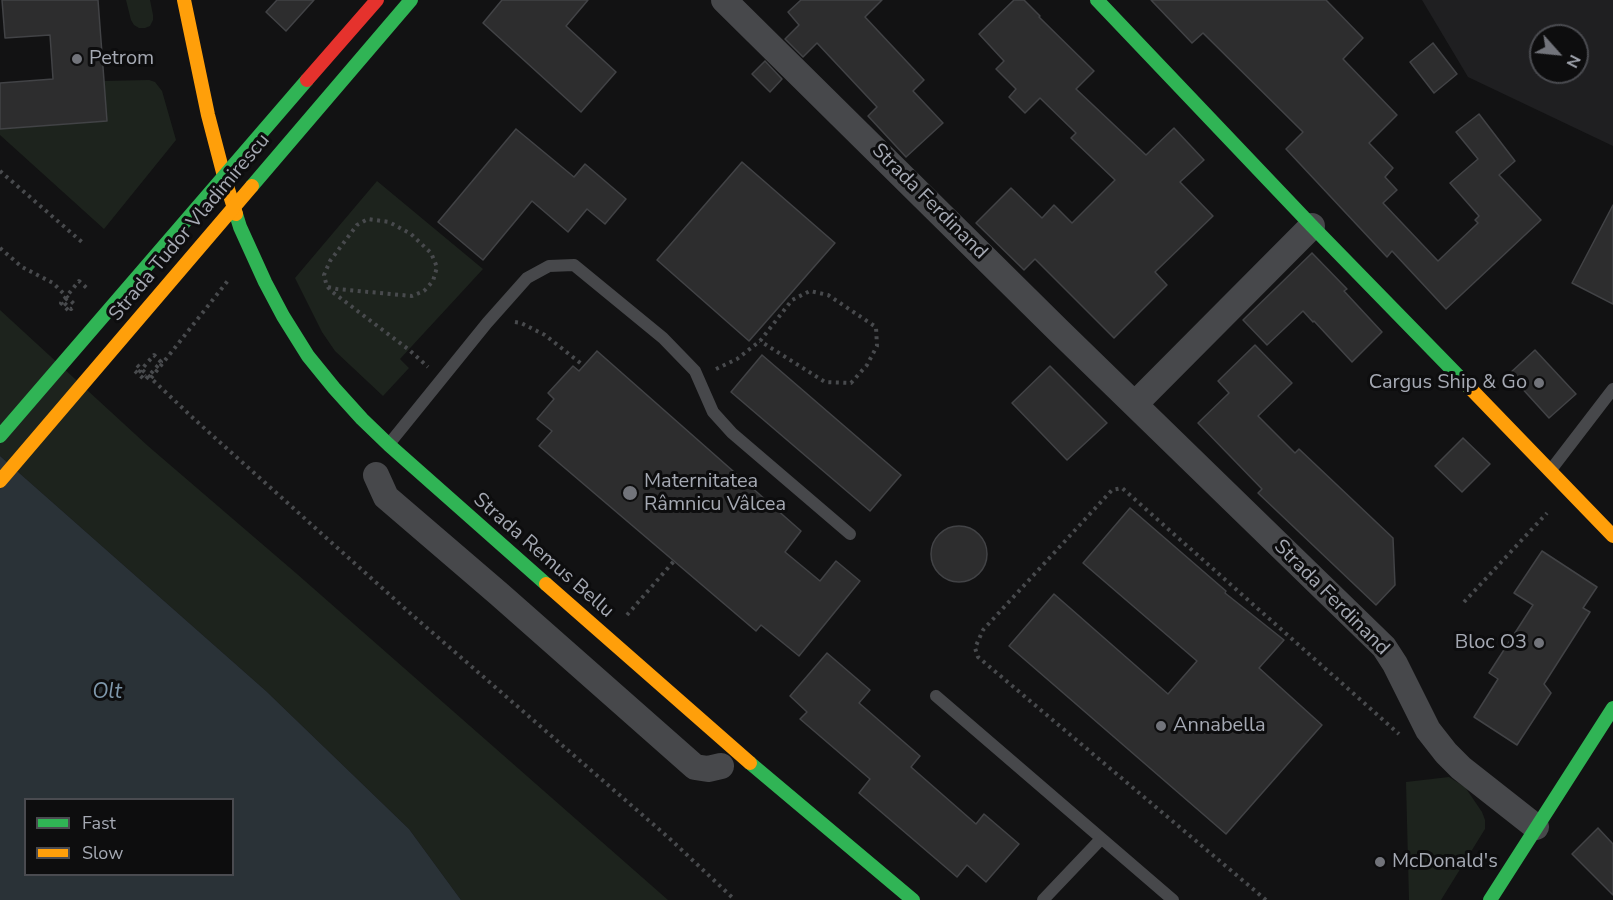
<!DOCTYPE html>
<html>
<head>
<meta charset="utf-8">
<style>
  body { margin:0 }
  #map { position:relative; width:1613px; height:900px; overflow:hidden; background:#121213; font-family:"Nunito Sans",sans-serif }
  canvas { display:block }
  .legend { position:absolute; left:24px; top:798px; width:210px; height:78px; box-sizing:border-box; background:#0d0d0e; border:2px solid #4a4b50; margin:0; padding:8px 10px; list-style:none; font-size:18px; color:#a5a9b3 }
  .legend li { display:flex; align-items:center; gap:12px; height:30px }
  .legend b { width:30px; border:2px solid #4a4b50 }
  .north { position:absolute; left:1529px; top:24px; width:60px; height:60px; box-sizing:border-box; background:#0d0d0e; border:2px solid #4a4b50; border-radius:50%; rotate:117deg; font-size:16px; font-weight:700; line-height:24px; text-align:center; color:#a5a9b3 }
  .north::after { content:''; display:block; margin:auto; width:21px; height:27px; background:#72747b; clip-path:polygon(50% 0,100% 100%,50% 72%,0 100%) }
</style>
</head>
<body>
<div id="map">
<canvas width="1613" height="900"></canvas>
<ul class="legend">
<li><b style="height:8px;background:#30b455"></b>Fast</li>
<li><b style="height:8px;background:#ff9f0a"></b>Slow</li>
</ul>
<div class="north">N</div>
</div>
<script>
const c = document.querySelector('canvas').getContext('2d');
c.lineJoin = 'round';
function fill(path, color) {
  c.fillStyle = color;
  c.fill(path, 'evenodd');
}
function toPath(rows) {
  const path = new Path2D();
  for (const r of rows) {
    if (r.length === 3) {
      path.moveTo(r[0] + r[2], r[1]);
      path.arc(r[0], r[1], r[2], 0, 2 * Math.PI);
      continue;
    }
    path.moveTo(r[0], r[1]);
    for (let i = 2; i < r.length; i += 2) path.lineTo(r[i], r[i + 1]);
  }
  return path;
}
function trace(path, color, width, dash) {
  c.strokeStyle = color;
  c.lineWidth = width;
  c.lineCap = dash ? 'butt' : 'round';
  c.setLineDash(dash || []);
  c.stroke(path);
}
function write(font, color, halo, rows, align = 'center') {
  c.font = font + ' "Nunito Sans",sans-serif';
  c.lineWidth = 6;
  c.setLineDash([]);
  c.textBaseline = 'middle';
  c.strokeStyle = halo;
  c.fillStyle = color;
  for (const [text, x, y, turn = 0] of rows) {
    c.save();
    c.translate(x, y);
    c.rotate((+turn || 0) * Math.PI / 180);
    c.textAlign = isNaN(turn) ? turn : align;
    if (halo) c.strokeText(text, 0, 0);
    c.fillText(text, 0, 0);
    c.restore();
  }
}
fill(toPath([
  [1422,0,1613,0,1613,146,1468,77],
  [1541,36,1577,36,1577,72,1541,72]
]), '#1f1f21');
fill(toPath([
  [126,0,150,0,153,15,153,20,150,26,145,28,139,28,134,25,131,20],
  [149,80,155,82,162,91,176,140,104,229,0,135,0,129,107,121,104,81],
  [377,181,483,269,400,359,409,368,383,396,335,351,322,332,295,278],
  [0,310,148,446,297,574,668,900,461,900,409,829,266,691,0,456],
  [1449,777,1465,787,1482,812,1485,820,1485,829,1441,900,1409,900,1406,782]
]), '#1d231d');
fill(toPath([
  [0,456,266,691,409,829,461,900,0,900],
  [26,800,232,800,232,874,26,874]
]), '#2a3237');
const building = toPath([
  [2,0,98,0,107,121,0,129,0,83,53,79,50,35,5,38,2,0],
  [277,0,314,0,286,31,266,12,277,0],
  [502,0,588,0,566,26,616,72,581,112,483,23,502,0],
  [801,0,882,0,865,17,924,80,913,91,943,123,906,157,868,116,877,107,817,43,803,57,785,39,799,25,788,12,801,0],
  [1014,0,1024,0,1040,16,1039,17,1094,71,1076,89,1146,155,1174,128,1204,160,1180,182,1213,216,1155,272,1167,285,1114,338,1035,259,1024,270,976,223,1011,188,1042,218,1054,205,1072,223,1115,180,1071,138,1076,133,1040,98,1025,113,1009,97,1016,89,996,69,1004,61,979,34,1014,0],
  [1151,0,1326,0,1363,38,1343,59,1397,115,1369,143,1393,168,1385,177,1397,190,1383,203,1438,261,1478,223,1475,220,1479,216,1450,183,1478,159,1456,132,1479,114,1515,161,1499,175,1541,220,1446,309,1392,251,1387,257,1286,149,1303,132,1203,33,1192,43,1151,0],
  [1433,43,1457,74,1434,93,1410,62,1433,43],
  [765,61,782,79,770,92,752,74,765,61],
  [516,129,574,177,585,164,626,199,605,224,587,209,568,232,532,201,483,260,438,222,516,129],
  [742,162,835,243,749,341,657,260,742,162],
  [1613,205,1613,304,1572,283,1613,205],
  [1312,253,1347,289,1344,291,1382,332,1352,362,1314,321,1313,322,1303,311,1267,345,1243,320,1312,253],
  [1255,345,1292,383,1258,416,1295,453,1299,449,1393,538,1395,585,1376,605,1258,493,1262,489,1198,423,1229,393,1218,381,1255,345],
  [1535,350,1576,394,1549,418,1509,374,1535,350],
  [597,351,801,531,785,552,820,581,836,561,860,581,799,656,761,625,756,631,539,446,552,431,537,419,554,399,548,393,573,366,579,371,597,351],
  [762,355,901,475,870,511,731,392,762,355],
  [1050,366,1107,423,1067,460,1012,403,1050,366],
  [1463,438,1490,464,1462,492,1435,466,1463,438],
  [1130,508,1226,591,1225,593,1284,640,1259,668,1322,725,1226,834,1009,646,1054,594,1168,694,1197,661,1083,563,1130,508],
  [959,554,28],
  [1542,551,1597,587,1583,608,1590,612,1544,684,1551,693,1517,745,1474,717,1498,679,1489,673,1533,605,1514,593,1542,551],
  [827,653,870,690,859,703,920,756,911,767,976,824,984,814,1019,844,986,882,967,865,957,877,859,793,870,779,800,719,807,712,790,696,827,653],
  [1598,828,1613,844,1613,895,1572,854,1598,828]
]);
fill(building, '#2d2d2e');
trace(building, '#424346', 1.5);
trace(toPath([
  [0,171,83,243],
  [0,248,22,267,53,283,75,305],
  [328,287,337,289,412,296,424,291,433,281,437,267,431,253,411,234,389,222,368,219,357,225,330,261,324,275,326,283,328,287,331,291,408,349,428,367],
  [67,298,63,302,71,309,72,308],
  [68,310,61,303,79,281,88,289],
  [515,322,521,323,545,335,584,366],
  [137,365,193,418,411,614,669,838,735,900],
  [716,369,737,359,760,341,792,300,810,291,828,295,876,327,877,346,867,365,851,383,825,382,760,341],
  [135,371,145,380,161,362,154,355,140,371,145,376],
  [151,378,230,278],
  [1464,602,1547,513],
  [627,615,674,561],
  [1266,900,978,657,975,648,983,630,1112,490,1122,488,1399,734]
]), '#484a4d', 4, [3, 4.5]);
trace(toPath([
  [389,444,487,323,527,278,549,266,574,265,663,338,695,371,713,412,732,433,850,534],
  [1550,471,1613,389],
  [936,696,1173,900],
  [1043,900,1101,839]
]), '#47484b', 12);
trace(toPath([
  [724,0,1058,330,1384,647,1395,664,1428,730,1446,753,1461,768,1536,827],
  [1135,404,1312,226],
  [376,475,386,497,499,594,695,767,708,769,721,766]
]), '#47484b', 26);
trace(toPath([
  [1097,0,1312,226,1470,388],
  [236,214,240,227,265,282,283,316,308,356,334,388,362,419,389,445,546,584],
  [750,763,913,900],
  [1490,900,1613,708]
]), '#30b455', 14);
trace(toPath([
  [184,0,208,115,225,180,236,214],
  [1470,388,1613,536],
  [546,584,750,763]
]), '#ff9f0a', 14);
trace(toPath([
  [252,186,411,0],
  [0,436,307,80]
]), '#30b455', 14);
trace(toPath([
  [0,481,252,186]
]), '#ff9f0a', 14);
trace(toPath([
  [307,80,377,0]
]), '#e5322d', 14);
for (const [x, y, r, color] of [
  [77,59,6,"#72747b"],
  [1539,383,6,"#72747b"],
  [630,493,8,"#72747b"],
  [1539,643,6,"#72747b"],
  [1161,726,6,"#72747b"],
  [1380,862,6,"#72747b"]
]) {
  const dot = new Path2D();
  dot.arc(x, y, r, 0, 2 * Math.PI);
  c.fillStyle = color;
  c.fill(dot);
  trace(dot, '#0d0d0e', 2);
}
write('20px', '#a5a9b3', '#0d0d0e', [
  ["Petrom",89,59],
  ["Cargus Ship & Go",1527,383,"right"],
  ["Maternitatea",644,482],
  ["Râmnicu Vâlcea",644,505],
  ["Bloc O3",1527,643,"right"],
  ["Annabella",1173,726],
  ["McDonald's",1392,862]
], 'left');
write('20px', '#a5a9b3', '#0d0d0e', [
  ["Strada Ferdinand",929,202,45],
  ["Strada Tudor Vladimirescu",190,228,-50],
  ["Strada Remus Bellu",543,556,41],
  ["Strada Ferdinand",1331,598,45]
]);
write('italic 21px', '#7e97ab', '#0d0d0e', [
  ["Olt",107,693]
]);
</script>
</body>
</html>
